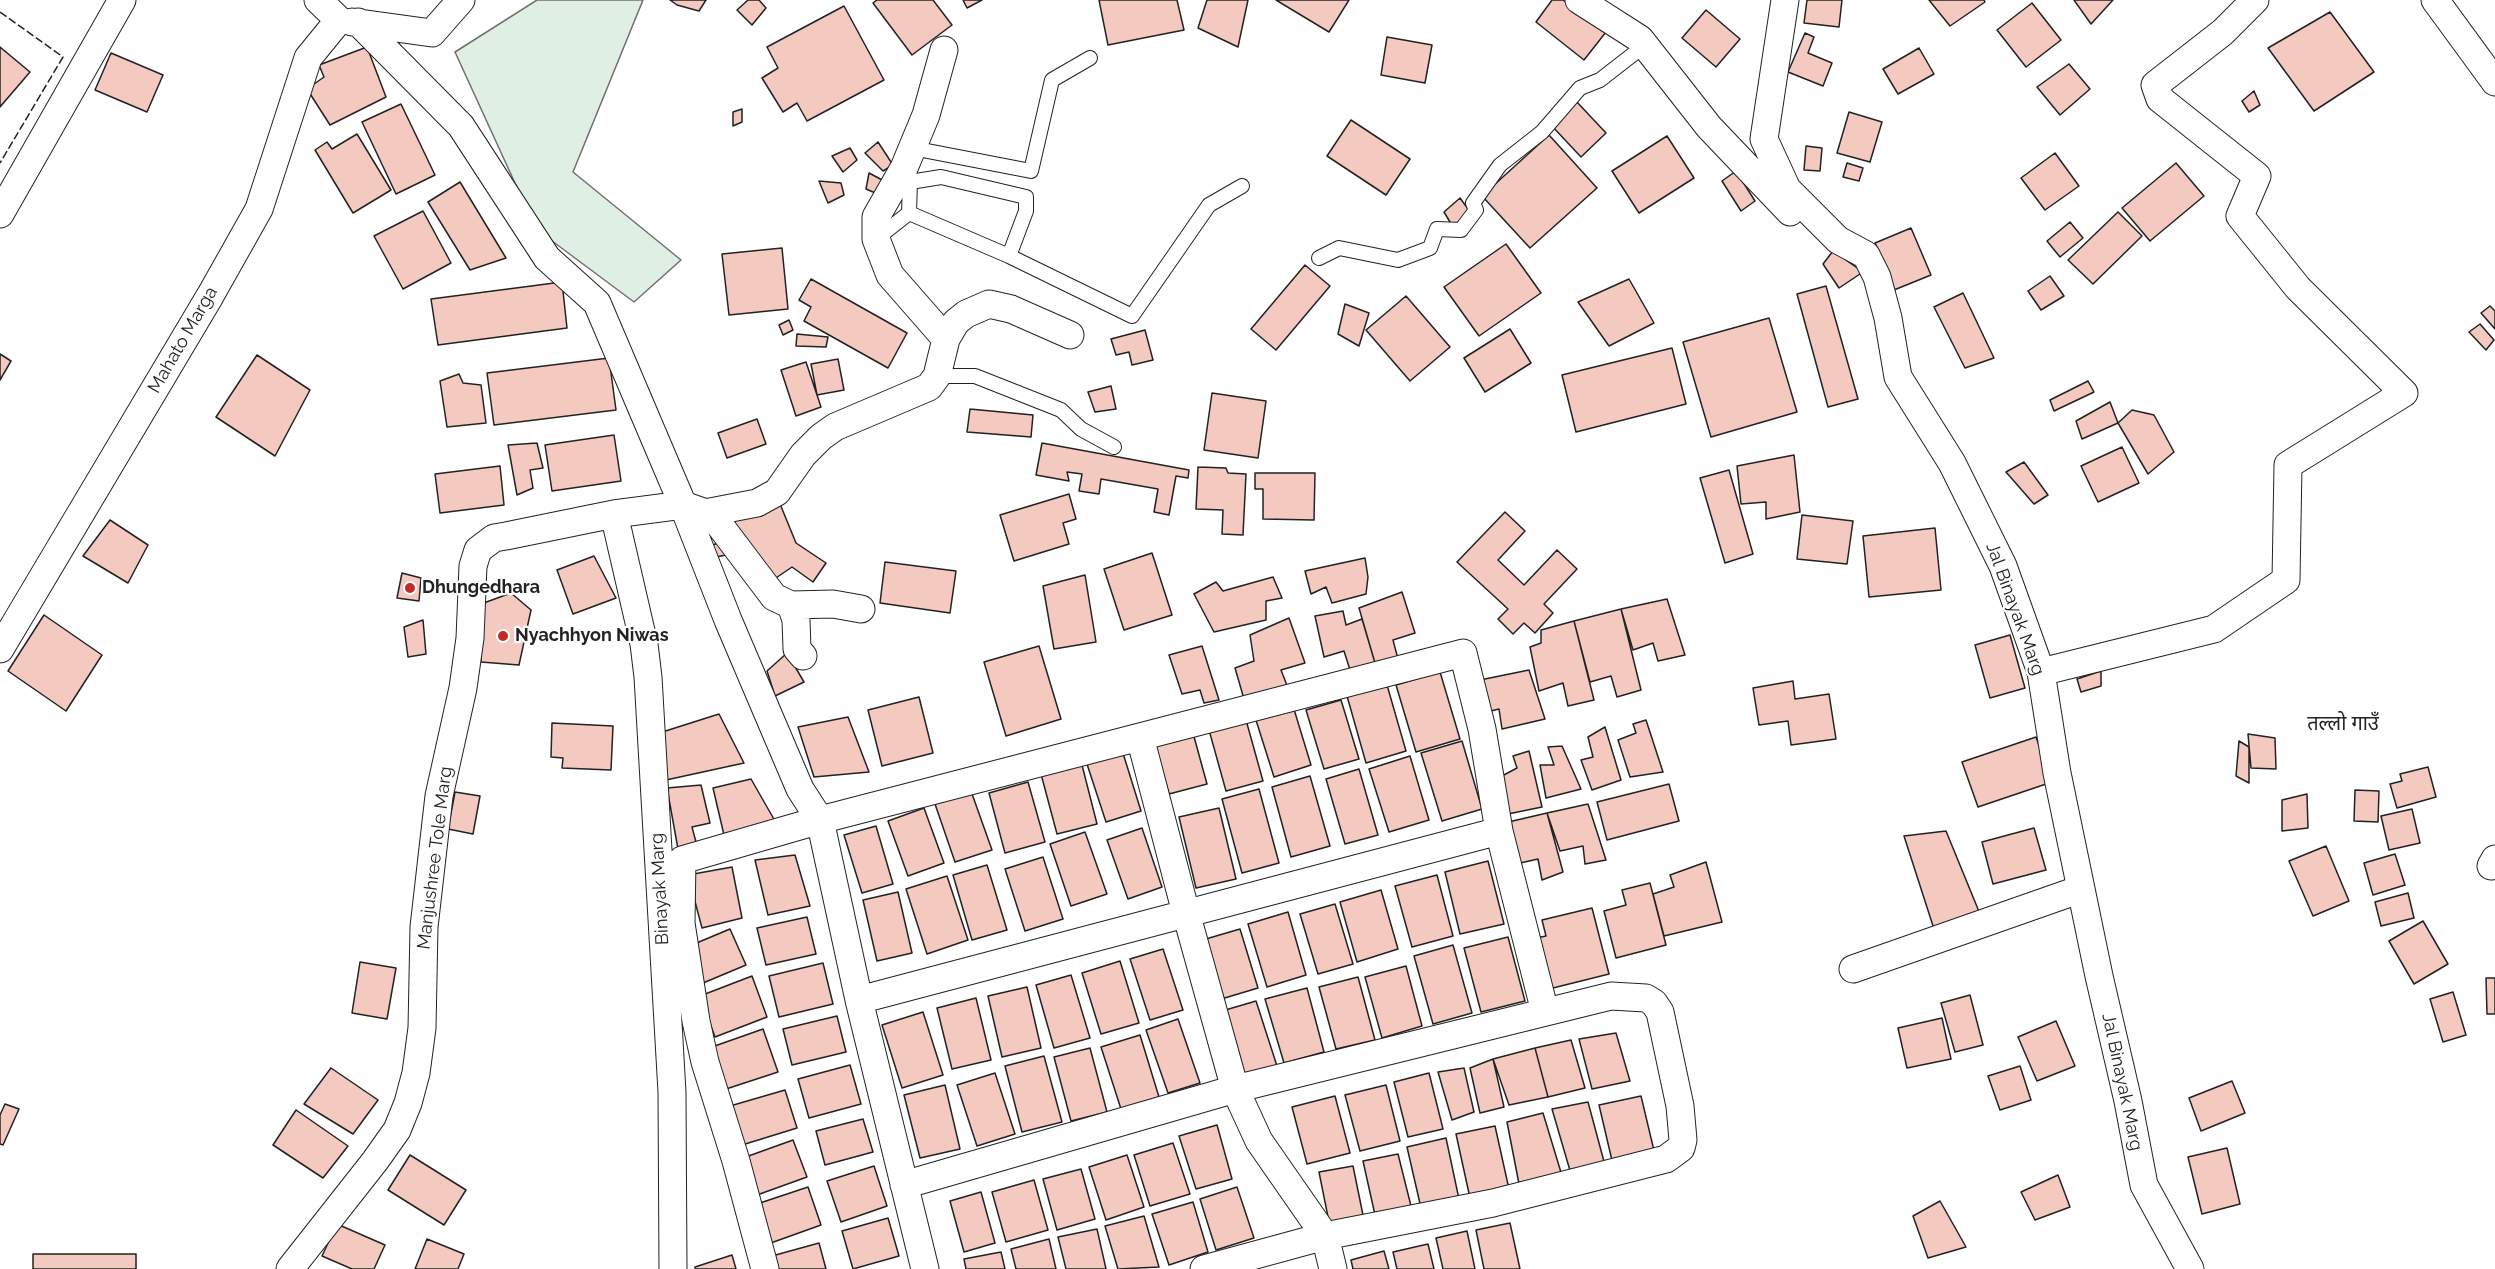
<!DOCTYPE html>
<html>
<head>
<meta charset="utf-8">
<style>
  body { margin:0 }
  canvas { display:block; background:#fff }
</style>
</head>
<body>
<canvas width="2495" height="1269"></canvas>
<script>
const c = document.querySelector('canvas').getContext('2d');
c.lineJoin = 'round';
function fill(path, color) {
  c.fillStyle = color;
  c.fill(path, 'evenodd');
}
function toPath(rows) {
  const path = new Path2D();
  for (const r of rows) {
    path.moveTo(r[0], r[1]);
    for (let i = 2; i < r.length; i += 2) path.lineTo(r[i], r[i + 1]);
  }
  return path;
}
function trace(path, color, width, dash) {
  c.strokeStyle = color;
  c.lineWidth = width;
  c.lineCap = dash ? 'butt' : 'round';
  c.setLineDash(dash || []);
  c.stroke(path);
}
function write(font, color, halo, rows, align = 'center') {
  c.font = font + ' Raleway,"Noto Sans Devanagari",sans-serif';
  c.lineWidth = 4.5;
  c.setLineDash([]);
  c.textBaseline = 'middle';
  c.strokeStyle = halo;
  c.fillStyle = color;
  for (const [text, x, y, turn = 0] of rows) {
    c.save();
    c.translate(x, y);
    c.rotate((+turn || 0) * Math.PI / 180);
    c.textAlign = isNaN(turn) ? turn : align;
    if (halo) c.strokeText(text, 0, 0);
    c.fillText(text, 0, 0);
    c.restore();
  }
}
const green = toPath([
  [537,0,643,0,573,172,681,260,634,302,536,229,455,52,537,0]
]);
fill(green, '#e0efe3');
trace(green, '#6f6f6f', 1.5);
const building = toPath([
  [670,0,706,0,699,11,677,5,670,0],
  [748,0,759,0,766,8,752,25,737,10,748,0],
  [877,0,933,0,952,25,912,55,873,3,877,0],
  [963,0,982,0,967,8,963,0],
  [1099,0,1177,0,1184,30,1108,45,1099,0],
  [1207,0,1248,0,1238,47,1198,28,1207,0],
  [1276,0,1349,0,1329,32,1276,0],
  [1552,0,1563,0,1606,32,1584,60,1536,22,1552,0],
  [1807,0,1842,0,1839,27,1804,23,1807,0],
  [1929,0,1984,0,1985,2,1950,26,1929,0],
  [2074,0,2113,0,2091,24,2074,0],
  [2032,3,2061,40,2026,67,1997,30,2032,3],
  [844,6,884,80,807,121,797,103,783,112,762,78,778,68,767,47,844,6],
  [1706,10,1740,39,1716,67,1682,38,1706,10],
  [2330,12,2374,72,2314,111,2268,48,2330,12],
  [1805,33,1814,37,1808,53,1832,63,1823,86,1788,72,1805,33],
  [1387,37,1432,45,1425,83,1381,75,1387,37],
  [0,47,30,72,0,107,0,47],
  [367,47,386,97,330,125,307,89,324,77,319,65,367,47],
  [1919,48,1934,74,1898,94,1883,69,1919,48],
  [111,53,163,75,147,112,95,90,111,53],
  [2069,64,2090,89,2060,115,2037,87,2069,64],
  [2254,91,2260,105,2249,112,2242,101,2254,91],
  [1576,101,1606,133,1581,157,1551,125,1576,101],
  [401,104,435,175,396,194,362,122,401,104],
  [742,109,742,122,733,126,733,112,742,109],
  [1849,112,1882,122,1870,162,1837,153,1849,112],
  [1351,120,1410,159,1386,195,1327,156,1351,120],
  [357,134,391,190,353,213,315,150,327,142,332,149,357,134],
  [1549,135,1597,188,1530,248,1482,196,1549,135],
  [1667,136,1694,178,1639,213,1612,171,1667,136],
  [878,142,893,165,883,171,865,153,878,142],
  [1806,146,1822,148,1820,171,1804,170,1806,146],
  [850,148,857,160,843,172,832,156,850,148],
  [2055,153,2079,186,2045,210,2021,178,2055,153],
  [1847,163,1863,168,1859,181,1843,177,1847,163],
  [2176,163,2204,196,2150,241,2122,208,2176,163],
  [1736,171,1755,201,1741,211,1722,181,1736,171],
  [869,173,884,181,880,195,866,189,869,173],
  [819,181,841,183,844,195,828,203,819,181],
  [460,182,506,258,470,270,428,202,460,182],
  [1460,198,1471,213,1453,227,1444,212,1460,198],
  [423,211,451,263,403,289,374,236,423,211],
  [2118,212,2142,236,2093,284,2068,260,2118,212],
  [2070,222,2083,238,2060,257,2047,241,2070,222],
  [1911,228,1931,275,1894,290,1875,243,1911,228],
  [1506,244,1541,293,1479,336,1444,287,1506,244],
  [782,248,788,309,729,315,722,254,782,248],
  [1833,251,1863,272,1839,288,1823,264,1833,251],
  [1305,265,1330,286,1276,350,1251,329,1305,265],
  [2050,276,2064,296,2041,310,2028,291,2050,276],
  [811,279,907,333,888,368,804,321,811,307,799,300,811,279],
  [1629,279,1654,323,1609,346,1578,302,1629,279],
  [562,282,567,328,438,345,431,299,562,282],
  [1826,286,1858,399,1828,407,1797,294,1826,286],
  [1963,293,1994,358,1965,368,1934,307,1963,293],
  [1406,296,1450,347,1410,381,1366,330,1406,296],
  [1345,304,1369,313,1359,346,1338,334,1345,304],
  [2490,306,2495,311,2495,329,2481,313,2490,306],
  [1769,318,1797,412,1711,437,1683,342,1769,318],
  [789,320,793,330,783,335,779,325,789,320],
  [2480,324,2494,340,2486,350,2469,332,2480,324],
  [1510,329,1531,363,1485,392,1464,358,1510,329],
  [1145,330,1153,360,1132,365,1129,352,1116,355,1111,339,1145,330],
  [797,334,828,337,826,347,796,346,797,334],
  [1672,348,1686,404,1576,432,1562,375,1672,348],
  [0,354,11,361,0,380,0,354],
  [257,355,310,390,275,456,216,417,257,355],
  [609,358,616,410,494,425,487,373,609,358],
  [838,359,844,390,817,395,811,364,838,359],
  [806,362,821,407,796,416,781,370,806,362],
  [459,374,463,383,481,385,486,423,447,427,440,381,459,374],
  [2088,381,2094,392,2054,411,2050,400,2088,381],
  [1111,386,1116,409,1095,412,1088,392,1111,386],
  [1212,393,1266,401,1258,458,1204,450,1212,393],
  [2110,402,2118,423,2082,439,2076,421,2110,402],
  [970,409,1033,415,1031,437,967,432,970,409],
  [2132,410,2154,415,2174,452,2148,474,2118,423,2132,410],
  [757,419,766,444,727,458,718,433,757,419],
  [614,435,621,481,552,491,545,445,614,435],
  [537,443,543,468,530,470,533,488,517,495,508,445,537,443],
  [1042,443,1189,470,1188,478,1176,476,1169,515,1154,512,1158,489,1101,479,1099,494,1079,491,1082,474,1067,472,1069,481,1036,475,1042,443],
  [2122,447,2139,483,2098,502,2081,466,2122,447],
  [1794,455,1800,512,1766,519,1766,502,1741,504,1737,466,1794,455],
  [2024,462,2048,495,2034,504,2006,472,2024,462],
  [500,466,504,505,440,513,435,474,500,466],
  [1198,467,1226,468,1228,473,1246,474,1243,535,1222,534,1223,510,1196,509,1198,467],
  [1729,470,1753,554,1725,563,1700,478,1729,470],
  [1255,473,1315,473,1314,520,1263,519,1263,489,1255,489,1255,473],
  [1069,494,1076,519,1063,523,1069,544,1014,561,1000,515,1069,494],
  [778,499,796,543,826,563,813,582,792,567,770,582,725,520,778,499],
  [1505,512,1525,531,1498,560,1524,585,1557,550,1577,569,1544,604,1553,613,1535,633,1524,623,1513,634,1498,619,1508,609,1457,562,1505,512],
  [1802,515,1853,521,1847,564,1797,559,1802,515],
  [110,520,148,545,128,583,83,556,110,520],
  [1935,528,1941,590,1869,597,1863,536,1935,528],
  [723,542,726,555,711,558,708,546,723,542],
  [1152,553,1172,615,1124,630,1104,569,1152,553],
  [594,556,616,598,573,614,557,570,594,556],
  [1365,558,1368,577,1366,594,1332,603,1326,587,1311,594,1305,571,1365,558],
  [885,562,956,571,950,613,880,603,885,562],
  [402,573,421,578,419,601,397,598,402,573],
  [1085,575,1096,642,1054,649,1043,586,1085,575],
  [1273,577,1282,598,1266,601,1266,620,1214,632,1194,594,1216,582,1223,591,1273,577],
  [1402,592,1415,633,1393,640,1398,659,1375,663,1359,608,1402,592],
  [511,593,531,610,519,665,481,662,481,604,511,593],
  [1667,599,1685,655,1658,661,1653,643,1633,650,1621,609,1667,599],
  [1621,609,1641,690,1617,697,1611,676,1590,682,1574,621,1621,609],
  [1343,611,1346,625,1362,619,1375,663,1350,670,1344,651,1324,657,1315,616,1343,611],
  [44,615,102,655,66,711,8,671,44,615],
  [1289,618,1305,663,1281,670,1288,688,1244,699,1235,668,1254,661,1250,635,1289,618],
  [423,620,426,654,408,657,404,627,423,620],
  [1574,621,1594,700,1568,706,1563,683,1539,691,1530,647,1541,643,1541,630,1574,621],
  [2010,635,2025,688,1990,698,1975,645,2010,635],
  [1039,646,1061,719,1006,736,984,662,1039,646],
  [1202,646,1219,700,1204,703,1200,690,1182,694,1169,655,1202,646],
  [787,653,804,682,775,696,767,671,787,653],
  [1529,670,1545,719,1502,729,1499,709,1483,713,1475,681,1529,670],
  [2101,671,2101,686,2081,692,2077,679,2101,671],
  [1440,672,1460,739,1416,752,1396,685,1440,672],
  [1793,681,1795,699,1829,694,1836,739,1791,745,1788,721,1759,725,1753,688,1793,681],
  [1387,685,1406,751,1366,763,1347,696,1387,685],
  [919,697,933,753,882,766,868,710,919,697],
  [1341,700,1359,759,1324,769,1306,710,1341,700],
  [1293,706,1311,765,1274,777,1255,717,1293,706],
  [719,714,744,763,666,780,656,734,719,714],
  [848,717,869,772,814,777,798,727,848,717],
  [1246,720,1263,781,1226,791,1209,730,1246,720],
  [1646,720,1663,772,1630,777,1618,740,1636,733,1633,724,1646,720],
  [552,723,613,726,611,770,562,768,563,758,551,757,552,723],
  [1605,727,1621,780,1592,790,1581,760,1593,757,1588,737,1605,727],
  [1193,733,1207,784,1169,794,1155,744,1193,733],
  [2248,734,2275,738,2276,769,2251,768,2248,734],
  [2036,737,2052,782,1978,807,1962,762,2036,737],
  [1462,741,1482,809,1442,821,1421,753,1462,741],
  [2239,741,2249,747,2249,783,2236,776,2239,741],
  [1562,746,1581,789,1546,798,1540,765,1554,765,1548,747,1562,746],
  [1122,750,1141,811,1106,822,1086,761,1122,750],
  [1529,751,1542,807,1508,814,1500,777,1517,768,1513,756,1529,751],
  [1410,756,1429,820,1389,832,1369,769,1410,756],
  [1082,765,1097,824,1057,834,1041,774,1082,765],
  [2428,767,2436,797,2397,808,2390,784,2402,781,2400,774,2428,767],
  [1359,769,1378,835,1345,844,1326,779,1359,769],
  [1310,776,1330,846,1291,857,1272,787,1310,776],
  [751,779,779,828,724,835,713,788,751,779],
  [1028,782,1045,842,1005,853,989,793,1028,782],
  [1669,784,1679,821,1607,840,1597,802,1669,784],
  [701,785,710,823,692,827,696,842,678,849,667,788,701,785],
  [1259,789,1279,863,1242,873,1222,799,1259,789],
  [2355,790,2379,791,2378,822,2354,821,2355,790],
  [971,791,992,850,955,862,935,804,971,791],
  [455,792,480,796,473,834,448,829,455,792],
  [2307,794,2308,828,2282,831,2282,800,2307,794],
  [1588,804,1606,860,1585,864,1583,846,1560,851,1547,813,1588,804],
  [924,808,944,863,908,876,888,821,924,808],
  [1219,808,1236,879,1196,888,1179,817,1219,808],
  [2412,809,2420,843,2389,850,2381,816,2412,809],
  [1547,813,1563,872,1542,880,1538,859,1516,864,1504,823,1547,813],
  [876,826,893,884,862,893,844,835,876,826],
  [1142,828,1162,887,1128,899,1107,840,1142,828],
  [2034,828,2046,870,1993,884,1982,842,2034,828],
  [1946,831,1980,914,1934,929,1904,836,1946,831],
  [1085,832,1107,894,1071,906,1050,844,1085,832],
  [2326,846,2349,901,2313,916,2289,861,2326,846],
  [2395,854,2405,885,2373,895,2364,863,2395,854],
  [795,855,810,906,768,915,755,860,795,855],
  [1043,857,1063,919,1025,931,1005,869,1043,857],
  [1488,861,1504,924,1460,934,1445,872,1488,861],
  [1706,862,1722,922,1664,936,1653,894,1674,887,1670,875,1706,862],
  [987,865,1007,930,972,940,953,875,987,865],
  [732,867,742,918,702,928,688,875,732,867],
  [1437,875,1453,936,1412,947,1395,886,1437,875],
  [947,876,968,940,927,954,906,889,947,876],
  [1650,883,1666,945,1616,958,1604,911,1626,905,1622,890,1650,883],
  [1381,890,1398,949,1357,962,1340,902,1381,890],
  [898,892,912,953,877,961,863,900,898,892],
  [2408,893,2414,918,2381,926,2375,902,2408,893],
  [1335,904,1353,964,1318,974,1300,914,1335,904],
  [1592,908,1609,974,1549,989,1536,938,1546,936,1542,920,1592,908],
  [1288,912,1306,975,1267,987,1248,924,1288,912],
  [807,917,816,954,766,965,757,928,807,917],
  [2423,921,2448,964,2414,984,2389,941,2423,921],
  [730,929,746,965,703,983,687,947,730,929],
  [1240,929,1258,988,1218,1000,1199,941,1240,929],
  [1508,937,1525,1001,1481,1012,1464,948,1508,937],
  [1453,945,1472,1013,1433,1024,1414,956,1453,945],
  [1163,949,1183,1010,1150,1020,1130,959,1163,949],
  [1120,961,1139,1023,1101,1034,1082,973,1120,961],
  [360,962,396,968,387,1019,352,1013,360,962],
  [823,963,833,1004,779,1017,769,976,823,963],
  [1406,966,1422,1026,1382,1038,1365,977,1406,966],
  [1071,975,1090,1038,1054,1048,1036,985,1071,975],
  [752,976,767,1017,715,1037,700,996,752,976],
  [1358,977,1375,1040,1336,1049,1319,987,1358,977],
  [2486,978,2495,978,2495,1014,2487,1014,2486,978],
  [1027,987,1041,1048,1002,1057,988,996,1027,987],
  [1307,988,1324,1052,1284,1063,1265,999,1307,988],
  [2453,992,2466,1035,2443,1042,2430,999,2453,992],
  [1970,995,1983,1045,1955,1052,1941,1003,1970,995],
  [976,998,991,1060,952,1069,937,1008,976,998],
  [1256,1001,1277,1066,1240,1075,1222,1011,1256,1001],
  [923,1012,943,1075,902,1088,882,1025,923,1012],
  [837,1016,846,1052,792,1065,783,1029,837,1016],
  [1942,1018,1951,1059,1907,1068,1898,1028,1942,1018],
  [1178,1019,1200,1083,1168,1093,1146,1030,1178,1019],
  [2056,1021,2075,1066,2037,1081,2018,1037,2056,1021],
  [763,1029,778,1072,723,1090,709,1048,763,1029],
  [1616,1033,1630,1081,1592,1089,1579,1039,1616,1033],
  [1140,1035,1159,1097,1121,1109,1101,1047,1140,1035],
  [1571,1040,1585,1088,1548,1097,1535,1048,1571,1040],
  [1090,1048,1107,1112,1071,1121,1054,1057,1090,1048],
  [1535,1048,1548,1097,1509,1105,1493,1059,1535,1048],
  [1044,1056,1062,1122,1022,1132,1005,1066,1044,1056],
  [1493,1059,1504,1107,1480,1113,1470,1068,1493,1059],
  [850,1065,861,1104,809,1118,798,1079,850,1065],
  [2020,1066,2031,1100,2000,1110,1988,1076,2020,1066],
  [331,1068,378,1100,353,1134,304,1104,331,1068],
  [1464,1068,1474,1112,1452,1120,1438,1072,1464,1068],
  [995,1073,1015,1134,977,1146,957,1085,995,1073],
  [1429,1073,1443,1129,1408,1137,1394,1082,1429,1073],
  [2232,1081,2245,1113,2201,1131,2189,1098,2232,1081],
  [945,1085,960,1149,920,1158,904,1095,945,1085],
  [1386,1085,1400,1141,1360,1151,1345,1095,1386,1085],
  [785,1090,797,1128,742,1145,730,1106,785,1090],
  [1335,1096,1350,1153,1307,1164,1292,1107,1335,1096],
  [1641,1096,1656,1159,1614,1169,1599,1105,1641,1096],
  [1588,1102,1606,1169,1571,1174,1552,1109,1588,1102],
  [5,1104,19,1109,3,1145,0,1144,0,1115,5,1104],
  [296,1110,348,1146,323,1178,273,1145,296,1110],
  [1543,1113,1563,1179,1520,1189,1507,1122,1543,1113],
  [863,1119,873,1152,825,1165,816,1131,863,1119],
  [1217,1125,1232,1179,1196,1189,1179,1136,1217,1125],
  [1495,1126,1509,1189,1470,1198,1456,1134,1495,1126],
  [1446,1138,1459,1199,1421,1208,1407,1147,1446,1138],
  [793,1140,807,1177,757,1195,743,1158,793,1140],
  [1173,1143,1190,1194,1150,1206,1134,1155,1173,1143],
  [2227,1148,2240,1204,2202,1214,2188,1157,2227,1148],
  [1398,1154,1411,1206,1375,1215,1363,1161,1398,1154],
  [410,1155,466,1190,444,1225,388,1190,410,1155],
  [1127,1155,1144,1207,1106,1220,1089,1167,1127,1155],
  [874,1166,887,1206,841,1222,827,1181,874,1166],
  [1353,1166,1364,1220,1330,1227,1319,1172,1353,1166],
  [1081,1169,1095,1219,1057,1230,1043,1179,1081,1169],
  [2058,1175,2070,1207,2035,1220,2021,1192,2058,1175],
  [1034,1180,1048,1230,1006,1242,992,1192,1034,1180],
  [808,1187,821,1225,768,1244,754,1205,808,1187],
  [1237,1187,1254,1238,1216,1250,1200,1199,1237,1187],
  [981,1192,995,1243,964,1252,950,1201,981,1192],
  [1940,1201,1966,1247,1928,1258,1913,1216,1940,1201],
  [1193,1202,1208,1252,1169,1265,1152,1214,1193,1202],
  [1144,1216,1159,1267,1118,1269,1105,1226,1144,1216],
  [888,1218,899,1256,853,1269,842,1231,888,1218],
  [1510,1223,1520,1269,1484,1269,1476,1230,1510,1223],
  [337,1224,385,1245,374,1269,352,1269,322,1256,337,1224],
  [1097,1229,1106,1269,1066,1269,1058,1237,1097,1229],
  [1467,1231,1475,1269,1443,1269,1436,1238,1467,1231],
  [427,1239,464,1254,458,1269,415,1269,427,1239],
  [1049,1239,1056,1269,1016,1269,1011,1249,1049,1239],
  [819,1243,826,1269,775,1269,772,1256,819,1243],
  [1428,1244,1434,1269,1397,1269,1393,1252,1428,1244],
  [1384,1251,1389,1269,1353,1269,1351,1260,1384,1251],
  [1001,1252,1005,1269,966,1269,964,1259,1001,1252],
  [33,1254,136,1254,136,1269,33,1269,33,1254],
  [732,1255,736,1269,695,1269,695,1267,732,1255]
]);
fill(building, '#f3c9c0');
trace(building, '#222', 1.5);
const lane = toPath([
  [912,148,1031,171,1052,80,1090,58],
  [909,213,1009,256],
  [876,239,909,213,910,182,941,177,1026,197,1026,211,1009,256,1132,316,1209,205,1242,186],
  [1319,258,1339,248,1398,260,1430,248,1437,229,1461,230,1476,210,1473,203,1500,165,1542,132,1580,88,1600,80,1645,45],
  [937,376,975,376,1061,410,1081,429,1114,447]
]);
const street = toPath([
  [318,0,339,20],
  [1579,0,1640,39,1709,127,1790,212],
  [1785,0,1764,139,1787,189,1838,240,1866,255,1877,277,1888,318,1898,377,1952,463,2003,566,2041,672,2057,773,2099,976,2128,1101,2144,1185,2190,1269],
  [2435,0,2495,82],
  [352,22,432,33,461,0],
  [358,22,461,126,547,258,597,303,683,505,728,620,800,789,820,820,859,1000,925,1269],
  [944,50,926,115,904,168,876,217,876,239,890,275,946,339],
  [0,214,122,0],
  [705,513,757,503,777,492,803,455,821,437,835,427,929,387,937,376,946,339,956,322,966,314,989,304,1011,309,1070,335],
  [614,514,644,644,648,677,672,1092,673,1269],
  [791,605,796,620,797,649,803,656],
  [0,649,210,296,259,209,308,58,339,20],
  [2041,672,2214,629,2286,580,2288,465,2404,393,2298,288,2240,216,2257,176,2160,99,2155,85,2223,32,2255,0],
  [1140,737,1186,913,1235,1089,1259,1141,1325,1236,1333,1269],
  [2491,866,2495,859],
  [1853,969,2081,889],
  [859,1000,1499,831],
  [904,1185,1235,1089,1611,996,1646,998,1654,1003,1660,1012,1680,1106,1683,1140,1681,1148,1666,1159,1493,1203,1325,1236,1204,1269],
  [290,1269,375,1161,397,1130,408,1103,416,1073,422,1028,424,927,439,796,463,688,470,638,473,566,478,550,494,538,506,536,614,514,683,505,712,515,774,597,791,605,833,604,861,609],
  [765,1269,736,1161,705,1062,696,1021,681,923,682,860,820,820,1463,653,1482,729,1499,831,1545,1012]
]);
trace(lane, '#222', 16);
trace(street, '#222', 29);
trace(lane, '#fff', 14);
trace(street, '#fff', 27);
trace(toPath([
  [0,12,63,57,0,163]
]), '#222', 1.5, [8, 3]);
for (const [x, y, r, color] of [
  [410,588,6,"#c62828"],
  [503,636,6,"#c62828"]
]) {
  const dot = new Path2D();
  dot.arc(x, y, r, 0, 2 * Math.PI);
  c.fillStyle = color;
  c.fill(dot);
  trace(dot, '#fff', 2);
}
write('18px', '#222', '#fff', [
  ["Mahato Marga",183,340,-60],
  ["Jal Binayak Marg",2015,609,70],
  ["Manjushree Tole Marg",435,858,-83],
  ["Binayak Marg",660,889,-93],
  ["Jal Binayak Marg",2122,1082,78]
]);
write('bold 18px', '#222', '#fff', [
  ["Dhungedhara",422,588],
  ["Nyachhyon Niwas",515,636]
], 'left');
write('20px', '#222', '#fff', [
  ["तल्लो गाउँ",2343,724]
]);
</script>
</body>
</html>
